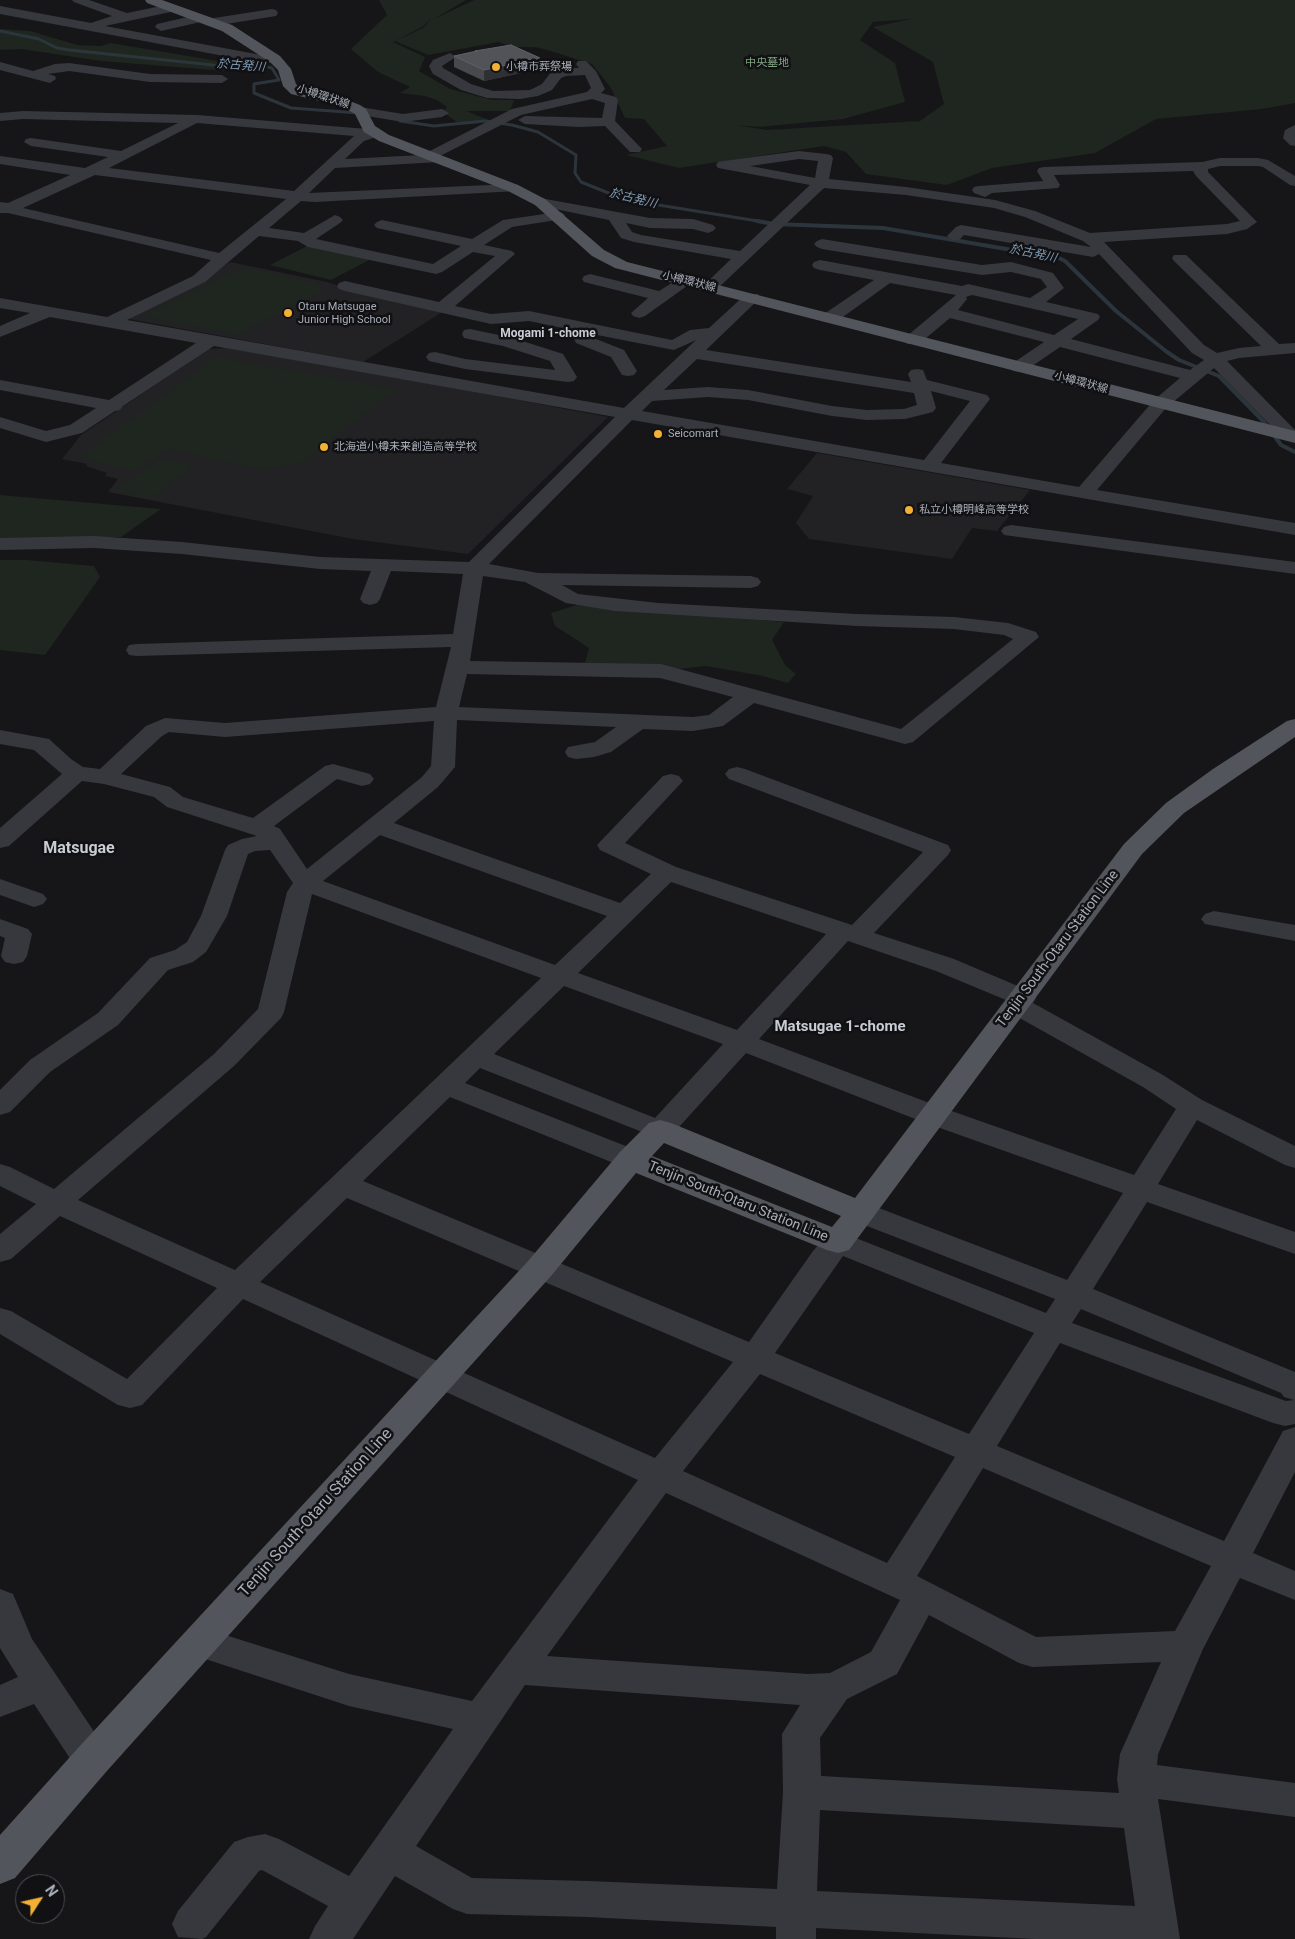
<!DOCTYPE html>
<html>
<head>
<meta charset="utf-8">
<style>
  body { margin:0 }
  #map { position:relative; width:1295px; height:1939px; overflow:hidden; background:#161618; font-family:Roboto,sans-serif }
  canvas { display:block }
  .north { position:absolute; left:15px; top:1874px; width:50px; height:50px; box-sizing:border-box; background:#111113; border:1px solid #4d4f55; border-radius:50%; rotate:55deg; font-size:14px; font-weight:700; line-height:20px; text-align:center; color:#a8adb8 }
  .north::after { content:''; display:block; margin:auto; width:18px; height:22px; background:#f2b134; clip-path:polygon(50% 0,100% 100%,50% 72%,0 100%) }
</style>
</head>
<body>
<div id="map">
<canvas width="1295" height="1939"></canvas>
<div class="north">N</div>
</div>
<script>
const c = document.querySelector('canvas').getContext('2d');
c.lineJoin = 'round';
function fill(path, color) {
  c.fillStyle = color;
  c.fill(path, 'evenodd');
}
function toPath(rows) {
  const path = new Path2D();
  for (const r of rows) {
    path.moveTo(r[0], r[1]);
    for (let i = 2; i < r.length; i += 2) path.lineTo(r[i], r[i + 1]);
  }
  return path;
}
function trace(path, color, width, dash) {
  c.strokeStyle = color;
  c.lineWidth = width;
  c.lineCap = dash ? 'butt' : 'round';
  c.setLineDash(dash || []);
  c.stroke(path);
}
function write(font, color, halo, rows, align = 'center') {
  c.font = font + ' Roboto,"Noto Sans JP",sans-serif';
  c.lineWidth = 5;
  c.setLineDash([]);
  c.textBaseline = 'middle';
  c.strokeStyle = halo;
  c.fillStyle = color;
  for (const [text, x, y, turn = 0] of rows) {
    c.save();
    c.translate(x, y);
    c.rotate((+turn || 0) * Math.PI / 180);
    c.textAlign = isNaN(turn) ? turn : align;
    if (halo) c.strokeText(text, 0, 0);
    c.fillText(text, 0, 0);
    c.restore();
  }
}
fill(toPath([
  [230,262,327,282,348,289,444,311,363,362,129,319,131,316,211,277,208,276],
  [227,348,448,387,608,417,468,554,353,539,108,492,118,479,105,476,107,473,86,466,87,464,62,459,81,435,209,349],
  [817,453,1030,490,997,531,972,528,952,559,809,539,796,523,813,496,787,489]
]), '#222225');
fill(toPath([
  [379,0,466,0,434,19,474,0,1295,0,1295,103,1262,109,1156,119,1095,153,992,168,947,185,866,174,846,152,824,146,679,168,626,155,667,146,644,119,625,118,611,88,592,64,551,51,535,47,511,47,499,42,428,55,395,41,423,28,431,19,422,27,393,42,425,57,419,71,450,89,492,100,514,100,510,111,466,111,489,120,485,122,458,123,443,112,447,107,437,100,425,96,400,93,410,87,378,72,351,49,387,15],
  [911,19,873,27,933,62,944,104,920,121,767,130,736,125,759,127,843,119,905,102,895,63,860,40,873,22],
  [0,29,30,31,77,45,101,46,110,43,236,64,226,71,101,61,21,49,0,50],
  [309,245,373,258,331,280,270,265],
  [239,269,258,270,318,284,325,290,237,335,143,316],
  [216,357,396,389,303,462,263,470,167,449,134,472,80,457],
  [159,459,194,466,151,498,116,491],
  [0,495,161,509,121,537,0,539],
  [0,560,27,560,94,566,100,577,45,655,0,650],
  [577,605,784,622,772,640,785,665,796,674,788,683,763,676,706,666,679,669,585,664,589,648,555,626,551,613]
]), '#1e261f');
trace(toPath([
  [0,31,39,39,57,48,69,50,213,65,263,66,272,68,279,80,254,84,254,93,291,108,359,113],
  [400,121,434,126,485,121,512,125,538,132,576,155,575,173,581,182,611,194,646,203,764,222]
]), '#2c353c', 3);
trace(toPath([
  [757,221,774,224,883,228,1059,258,1065,261,1116,311,1167,352,1179,360,1219,376,1265,423,1281,445,1295,452]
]), '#2c353c', 4);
fill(toPath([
  [72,0,89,0,127,13,171,4,175,5,177,8,175,11,105,26,256,54,275,55,281,59,275,63,256,62,0,14,0,6,91,23,112,16,74,2,72,0],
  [272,9,276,10,278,13,276,16,214,26,208,22,214,18,272,9],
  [201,14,207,18,205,21,161,31,155,27,157,24,201,14],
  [450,53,456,57,442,66,443,68,471,84,493,91,530,90,542,84,551,72,564,68,579,68,576,64,578,61,586,61,596,71,605,89,601,93,616,97,618,100,615,121,642,149,640,152,630,152,605,126,579,127,525,124,518,120,525,116,602,118,605,103,592,99,521,115,440,156,442,159,440,162,335,168,309,193,513,184,518,185,520,188,518,191,315,202,301,201,269,228,304,233,335,215,340,217,343,220,340,223,316,239,433,264,461,246,377,228,374,225,377,222,382,220,472,239,503,220,558,212,563,213,565,216,563,219,512,227,484,245,512,251,515,254,455,306,491,314,529,311,672,340,690,330,709,328,746,294,758,294,760,297,758,300,706,350,911,382,908,374,911,370,917,369,923,370,927,380,987,395,990,399,941,463,1079,487,1154,400,1180,378,1060,347,1025,371,1019,372,1013,371,1010,367,1013,363,1044,342,950,318,919,344,907,344,905,340,907,336,956,295,890,283,836,322,824,322,822,318,824,314,874,280,820,270,814,268,812,265,814,262,820,260,962,286,968,284,1030,298,1047,287,1041,279,1011,272,982,275,822,249,817,247,814,244,817,241,822,239,982,265,1011,262,1053,273,1064,288,1046,302,1098,314,1100,317,1098,320,1071,339,1190,370,1204,360,1192,353,1099,254,1093,257,964,235,960,239,955,241,950,239,947,236,956,227,961,225,1091,247,1083,241,1025,217,994,208,906,195,824,188,716,290,710,292,704,290,702,287,731,259,634,242,621,238,609,220,540,206,535,205,533,202,535,199,540,198,650,218,693,219,713,225,716,228,713,231,708,233,693,229,650,228,626,223,632,232,641,235,740,251,810,185,718,168,716,165,718,162,723,161,799,151,826,154,831,155,833,158,829,179,906,187,995,200,1035,211,1090,233,1227,224,1240,221,1196,176,1193,171,1054,175,1060,185,1058,188,992,193,985,197,974,193,972,190,974,187,979,186,1043,181,1037,171,1039,168,1044,167,1202,162,1220,158,1258,158,1268,160,1295,176,1295,186,1290,185,1263,167,1258,166,1220,166,1208,169,1208,172,1257,222,1247,229,1227,234,1104,242,1204,345,1217,353,1239,348,1261,346,1174,261,1172,258,1174,255,1186,255,1279,344,1295,343,1295,353,1239,358,1227,361,1295,430,1295,440,1285,440,1214,368,1166,408,1097,490,1295,523,1295,535,632,420,489,564,538,573,751,576,758,578,761,582,758,586,751,588,562,585,578,594,658,603,857,614,954,617,1008,623,1036,632,1039,637,913,742,905,744,754,703,723,726,693,731,643,729,611,752,594,757,576,759,568,757,565,752,568,747,595,742,616,727,457,720,455,767,438,787,394,823,620,903,651,874,600,850,597,845,663,776,671,774,679,776,683,781,625,843,676,867,852,925,923,852,729,779,725,774,729,769,737,767,745,769,948,845,951,850,948,855,874,933,954,959,1032,992,1036,998,1033,1003,1163,1075,1202,1100,1295,1146,1295,1168,1285,1165,1197,1120,1158,1184,1295,1232,1295,1254,1147,1202,1093,1289,1295,1372,1295,1424,1285,1426,1273,1423,1060,1343,997,1446,1224,1541,1283,1431,1295,1427,1295,1472,1253,1553,1295,1571,1295,1600,1240,1578,1203,1649,1158,1754,1157,1765,1295,1783,1295,1817,1158,1799,1180,1939,1035,1939,816,1928,816,1939,776,1939,776,1927,588,1917,467,1914,453,1909,395,1876,353,1939,309,1939,315,1926,328,1906,262,1870,259,1871,206,1937,202,1939,178,1937,172,1924,178,1911,234,1842,248,1837,265,1834,279,1839,349,1876,453,1729,349,1706,187,1653,182,1642,187,1631,200,1627,349,1674,472,1701,638,1480,243,1299,142,1405,130,1408,118,1405,0,1334,0,1308,11,1311,127,1379,217,1288,60,1216,11,1259,0,1262,0,1234,36,1204,0,1186,0,1164,10,1167,54,1189,214,1054,258,1009,287,892,293,883,270,850,255,851,248,854,227,916,206,952,193,962,168,970,118,1025,50,1072,10,1112,0,1115,0,1090,30,1060,98,1013,150,958,175,950,187,942,201,916,225,850,228,845,242,839,257,836,167,807,154,797,104,784,82,781,9,846,0,848,0,828,62,774,34,750,0,744,0,730,49,739,71,759,83,767,100,769,146,726,165,718,225,723,436,707,451,647,137,656,129,655,126,650,129,645,137,644,453,634,463,574,391,571,380,599,377,603,370,605,363,603,360,599,371,571,320,569,182,554,94,548,0,550,0,538,94,536,182,542,320,557,469,562,615,417,214,346,123,406,120,410,115,411,82,433,46,442,0,428,0,417,46,431,70,425,96,408,0,390,0,380,109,400,196,343,50,317,0,337,0,326,30,313,0,308,0,298,107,317,193,276,211,260,8,213,0,213,0,202,8,203,70,175,0,164,0,156,85,168,108,157,31,146,24,142,26,139,31,138,121,151,178,123,23,119,0,121,0,113,23,111,197,115,379,130,381,133,379,136,364,141,345,159,422,155,512,109,587,92,591,88,585,75,566,76,561,78,552,90,538,96,520,99,487,98,461,90,433,74,429,66,433,60,450,53],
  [197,123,354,136,294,191,109,168,197,123],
  [799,159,818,161,815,178,750,166,799,159],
  [95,175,286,199,219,253,23,208,95,175],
  [259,236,298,241,308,247,436,274,442,272,473,252,495,256,439,302,345,281,339,283,337,286,339,289,345,291,491,324,529,321,577,331,574,339,576,343,611,357,622,375,628,376,634,375,637,371,624,350,591,337,592,334,674,350,696,340,624,408,127,320,205,282,259,236],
  [972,295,1078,319,1054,335,958,310,967,299,966,297,972,295],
  [697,359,914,393,917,405,904,409,867,410,832,406,748,390,708,387,664,390,697,359],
  [931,391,970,401,924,460,642,411,652,401,708,397,748,400,832,416,867,420,905,419,933,412,936,408,931,391],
  [483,576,525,582,566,603,615,611,857,626,954,629,1004,635,1013,639,901,729,661,664,470,661,483,576],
  [467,674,660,678,733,697,709,715,693,717,459,707,467,674],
  [434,721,431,766,422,777,307,869,280,829,274,826,337,779,362,786,370,784,374,779,370,774,333,764,325,766,253,818,183,797,170,787,121,774,162,736,169,732,225,737,434,721],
  [380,835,607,916,555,965,323,881,380,835],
  [671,882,826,934,737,1030,578,973,671,882],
  [312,894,541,978,235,1270,78,1200,234,1066,281,1018,284,1012,312,894],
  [848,941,936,971,1006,1000,1003,1005,1007,1011,1143,1087,1176,1109,1134,1175,943,1108,759,1039,848,941],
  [564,986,723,1044,655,1118,494,1054,564,986],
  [746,1053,923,1122,1123,1193,1067,1280,871,1205,860,1202,849,1205,845,1212,849,1219,1055,1299,1046,1313,838,1231,827,1235,813,1251,749,1342,363,1181,450,1097,621,1166,631,1169,641,1166,646,1159,641,1152,465,1083,480,1068,660,1139,670,1137,746,1053],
  [347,1198,733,1362,655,1458,260,1282,347,1198],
  [843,1256,1034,1333,969,1434,775,1353,843,1256],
  [1081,1309,1281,1393,1284,1397,1294,1400,1286,1401,1072,1323,1081,1309],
  [760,1374,955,1457,887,1563,683,1471,760,1374],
  [983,1468,1211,1566,1175,1631,1036,1637,917,1576,983,1468],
  [666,1493,900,1600,871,1652,830,1673,808,1674,547,1656,666,1493],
  [929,1615,1019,1663,1032,1667,1161,1662,1120,1754,1117,1779,1119,1793,821,1776,820,1738,847,1699,897,1674,929,1615],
  [525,1685,800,1705,782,1734,783,1792,777,1889,588,1881,472,1878,416,1846,525,1685],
  [820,1810,1124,1828,1135,1906,817,1891,820,1810],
  [0,62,33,71,55,64,69,63,150,74,222,75,228,79,222,83,150,82,69,71,48,74,55,76,56,79,50,83,0,70,0,62],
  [360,107,403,114,442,109,449,113,442,117,403,122,355,114,353,111,355,108,360,107],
  [1295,125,1295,146,1290,145,1283,138,1285,130,1295,125],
  [590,274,659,291,680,278,686,276,692,278,694,281,645,316,639,318,633,316,631,313,648,298,584,282,582,279,584,276,590,274],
  [470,329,513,338,563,354,577,377,574,381,568,382,465,369,429,361,426,357,429,353,435,352,465,359,555,370,550,361,503,346,464,338,462,334,464,330,470,329],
  [1011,525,1295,562,1295,574,1004,535,1001,531,1004,527,1011,525],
  [0,879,43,894,47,899,43,904,34,907,0,895,0,879],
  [1214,911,1295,925,1295,941,1205,924,1201,919,1205,914,1214,911],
  [0,919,28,929,32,934,27,956,23,962,14,964,5,962,1,956,5,938,0,936,0,919],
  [0,1589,13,1594,32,1639,105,1748,111,1760,105,1772,92,1777,79,1772,34,1704,0,1717,0,1685,18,1677,0,1648,0,1589]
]), '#37383d');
fill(toPath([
  [145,0,162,0,232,25,280,56,291,69,296,84,301,88,342,98,360,105,366,109,375,126,389,135,518,185,545,199,604,250,627,262,1295,431,1295,443,615,268,592,256,535,205,508,191,379,141,364,132,355,114,350,111,332,104,291,94,283,86,278,70,270,62,222,31,147,3,145,0],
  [1295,719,1295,737,1184,813,1142,854,849,1250,838,1253,827,1250,636,1173,551,1276,106,1772,15,1878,0,1884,0,1835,78,1748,529,1260,620,1152,649,1123,660,1120,671,1123,855,1198,1124,844,1166,803,1213,769,1287,721,1295,719],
  [664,1143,841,1216,832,1227,652,1156,664,1143]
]), '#53555c');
fill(toPath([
  [475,51,540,69,484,81,454,67,454,56,475,52]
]), '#47494d');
fill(toPath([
  [540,58,540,69,484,81,484,70]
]), '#2f3033');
const building = toPath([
  [511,45,540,58,484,70,454,56,477,51,475,51,511,45]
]);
fill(building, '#525359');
trace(building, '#5f6168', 1);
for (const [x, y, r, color] of [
  [496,67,5,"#f2b134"],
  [288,313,5,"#f2b134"],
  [658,434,5,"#f2b134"],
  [324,447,5,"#f2b134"],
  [909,510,5,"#f2b134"]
]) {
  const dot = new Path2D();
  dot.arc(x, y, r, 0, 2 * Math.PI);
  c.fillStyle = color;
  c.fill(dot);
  trace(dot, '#111113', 2);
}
write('11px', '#7fa381', '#111113', [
  ["中央墓地",767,63]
]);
write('11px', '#a8adb8', '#111113', [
  ["小樽市葬祭場",506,67],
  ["Otaru Matsugae",298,307],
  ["Junior High School",298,320],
  ["Seicomart",668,434],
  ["北海道小樽未来創造高等学校",334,447],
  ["私立小樽明峰高等学校",919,510]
], 'left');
write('11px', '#a8adb8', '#111113', [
  ["小樽環状線",323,97,18],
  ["小樽環状線",689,282,14],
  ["小樽環状線",1081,383,15]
]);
write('italic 12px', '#7f9bb3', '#111113', [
  ["於古発川",241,66,5],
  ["於古発川",633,199,14],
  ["於古発川",1033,254,12]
]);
write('bold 12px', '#c9ccd4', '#111113', [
  ["Mogami 1-chome",548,334]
]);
write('14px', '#a8adb8', '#111113', [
  ["Tenjin South-Otaru Station Line",1058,949,-53],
  ["Tenjin South-Otaru Station Line",738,1202,22]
]);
write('bold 15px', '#c9ccd4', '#111113', [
  ["Matsugae 1-chome",840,1027]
]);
write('bold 16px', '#c9ccd4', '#111113', [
  ["Matsugae",79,849]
]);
write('16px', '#a8adb8', '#111113', [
  ["Tenjin South-Otaru Station Line",316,1513,-48]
]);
</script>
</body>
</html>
